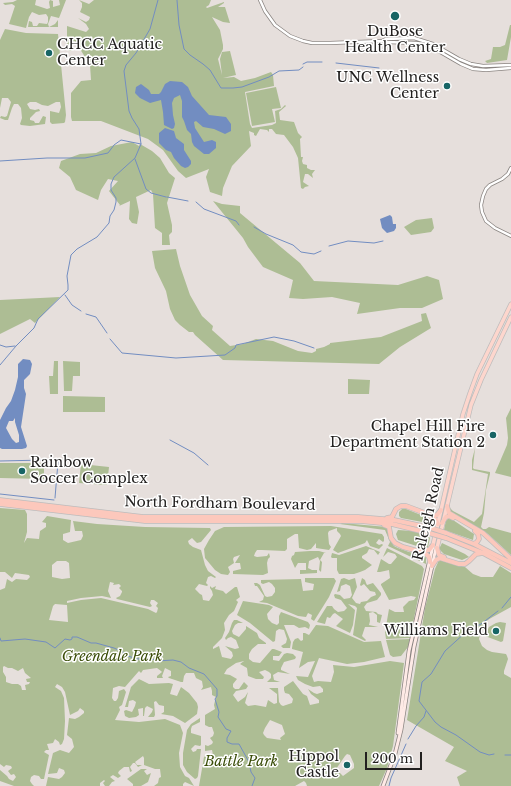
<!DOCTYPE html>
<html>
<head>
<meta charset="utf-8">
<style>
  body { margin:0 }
  #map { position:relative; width:511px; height:786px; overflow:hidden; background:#e6dfdc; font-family:"Libre Baskerville",serif }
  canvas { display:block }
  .scale { position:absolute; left:365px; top:752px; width:57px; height:18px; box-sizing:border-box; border:2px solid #22201f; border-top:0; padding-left:5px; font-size:12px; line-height:14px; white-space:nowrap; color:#22201f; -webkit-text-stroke:3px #fff; paint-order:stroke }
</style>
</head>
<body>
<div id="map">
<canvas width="511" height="786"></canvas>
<div class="scale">200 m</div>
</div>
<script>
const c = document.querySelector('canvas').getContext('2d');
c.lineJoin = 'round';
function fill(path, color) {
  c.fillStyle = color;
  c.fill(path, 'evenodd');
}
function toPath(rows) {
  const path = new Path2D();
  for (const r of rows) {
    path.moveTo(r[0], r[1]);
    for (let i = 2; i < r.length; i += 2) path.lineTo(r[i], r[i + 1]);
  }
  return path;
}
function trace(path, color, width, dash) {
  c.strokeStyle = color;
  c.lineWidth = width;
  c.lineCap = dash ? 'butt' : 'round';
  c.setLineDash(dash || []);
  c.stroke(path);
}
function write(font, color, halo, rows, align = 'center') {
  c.font = font + ' "Libre Baskerville",serif';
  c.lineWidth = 3;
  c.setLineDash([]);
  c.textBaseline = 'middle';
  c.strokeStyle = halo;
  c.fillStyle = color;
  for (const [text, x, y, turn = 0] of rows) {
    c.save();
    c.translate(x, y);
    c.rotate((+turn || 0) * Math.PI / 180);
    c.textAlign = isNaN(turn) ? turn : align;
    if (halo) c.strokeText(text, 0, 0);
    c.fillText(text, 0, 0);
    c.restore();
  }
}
fill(toPath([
  [17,0,36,0,35,5,47,9,50,8,49,2,50,0,53,1,53,7,60,5,59,0,66,0,59,18,51,16,48,24,49,27,55,24,58,20,58,27,28,27,29,21,32,22,33,26,37,26,39,23,47,24,48,22,48,17,46,14,39,15,32,12,29,17,26,28,9,24,15,6,12,4,5,5,3,3,13,2],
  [79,0,89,4,94,0,211,0,209,5,206,7,207,8,224,2,224,3,218,7,225,7,230,23,223,22,212,17,220,30,223,45,223,49,218,59,222,75,220,59,222,52,230,51,236,75,223,78,234,77,241,81,255,78,271,72,273,75,274,86,245,92,250,124,252,128,272,125,276,123,275,111,281,109,285,105,286,106,279,112,280,120,294,122,298,133,302,137,300,139,301,157,303,157,302,161,303,164,307,165,307,168,311,170,315,170,312,174,313,178,308,174,305,174,303,182,309,186,305,187,303,189,301,188,298,158,293,147,284,135,276,134,272,129,269,129,269,132,267,130,260,129,256,136,254,135,254,133,249,131,251,146,232,166,223,188,222,196,210,192,206,177,209,169,186,178,178,171,163,150,148,139,101,121,72,121,71,117,71,93,81,81,91,80,90,65,75,41,70,42,72,49,71,51,67,50,67,26,86,32,89,29,86,24,78,18,86,22,89,20,90,17,80,12,82,7,82,3],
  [510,25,511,25,511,37,507,60,487,63,485,61,491,59,493,47,500,47,505,45],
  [5,29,26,33,58,34,66,115,65,122,64,123,52,124,50,122,50,111,59,113,61,107,60,102,56,102,48,106,42,105,36,102,30,102,27,104,30,109,35,110,39,109,40,111,36,112,30,118,30,120,34,121,35,123,39,123,43,116,46,117,45,124,30,126,21,125,20,124,22,118,21,108,18,104,14,104,12,108,8,120,5,120,0,118,1,116,5,117,7,116,11,102,8,98,2,98,0,108,0,40],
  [276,87,281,108,272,109,275,122,252,126,246,93],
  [132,142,139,146,140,144,152,151,160,158,169,173,175,178,167,203,172,225,172,232,169,235,170,245,162,245,162,233,155,228,153,194,151,190,136,197,139,212,137,224,132,223,129,219,130,201,119,206,120,205,109,191,118,181,108,179,101,190,98,200,76,190,70,177,59,168,61,161,80,154,96,153,111,146],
  [213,201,222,204,240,206,240,213,300,263,314,281,398,285,427,276,439,280,443,299,422,308,400,308,357,314,360,303,332,297,303,299,289,298,293,280,263,267,248,247,243,238],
  [432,218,434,228,431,232,411,235,404,227,416,220],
  [176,249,180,266,190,295,202,316,213,326,212,330,230,346,243,344,256,339,273,341,298,351,312,353,316,351,316,349,324,347,330,344,330,343,381,337,422,321,421,314,426,313,431,328,400,347,379,364,223,360,195,335,193,332,189,332,180,325,175,320,170,309,166,291,155,268,152,251],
  [60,297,35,323,30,319,0,334,0,300],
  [54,361,58,361,58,394,50,394,49,376,53,376],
  [63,361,80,362,80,376,73,376,72,391,64,391],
  [348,379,370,380,369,394,348,394],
  [63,396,105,397,105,412,63,412],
  [511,408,511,477,495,473,507,445,508,438,506,418],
  [475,448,473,468,474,469,490,472,490,474,486,490,484,513,481,527,483,529,486,529,489,527,511,533,511,555,488,534,450,511,450,508,453,511,474,522,482,514,488,474,472,470,472,460],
  [0,463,44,463,44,479,0,478],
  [81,464,109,467,107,485,79,483],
  [0,508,25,510,27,514,27,532,24,543,27,538,39,539,40,531,46,527,46,523,42,522,47,516,71,520,70,532,63,534,63,540,68,543,81,540,83,536,82,531,75,531,73,521,97,524,145,527,210,528,211,530,201,542,197,543,192,538,188,541,189,544,193,547,201,550,205,565,208,571,216,577,215,578,211,576,208,577,206,583,208,585,207,586,199,584,195,589,200,594,202,595,203,600,209,601,213,595,212,591,210,588,210,586,212,588,216,586,215,589,223,591,226,594,235,587,237,587,240,597,236,600,238,602,234,611,229,615,224,623,225,630,222,638,213,647,213,649,219,646,222,657,231,659,233,656,232,652,225,646,235,649,239,648,236,640,231,637,228,638,226,640,225,638,229,632,232,623,234,620,237,620,243,623,238,623,235,625,232,631,233,634,239,637,246,629,246,626,257,633,259,638,266,643,266,644,258,644,252,649,249,654,249,659,253,662,260,663,272,649,274,649,282,652,279,656,273,656,273,660,279,661,284,654,287,653,293,654,296,657,295,659,284,662,281,668,281,670,290,674,278,672,273,675,274,680,280,682,267,682,271,678,271,674,269,672,265,670,259,672,264,677,263,679,256,679,248,676,247,668,240,664,244,661,236,663,227,669,224,674,230,675,237,679,233,684,233,687,235,689,239,689,244,682,248,686,246,689,236,691,233,695,238,702,245,697,248,692,245,703,248,706,255,705,266,707,268,700,274,704,277,703,277,694,269,688,278,688,279,702,281,705,283,706,292,703,293,699,289,694,285,693,284,690,284,687,293,681,303,694,307,696,310,705,319,703,319,700,311,694,308,689,314,693,317,694,323,692,323,689,320,686,313,687,305,684,298,680,296,676,308,677,315,661,308,662,299,668,303,652,292,649,292,648,293,642,295,639,298,638,301,641,303,640,303,633,305,633,309,635,316,625,328,626,364,642,381,641,385,657,364,662,347,664,319,658,312,676,314,682,318,681,331,682,334,672,333,665,354,667,390,661,404,663,393,746,387,768,379,786,307,786,306,783,304,781,295,786,199,786,204,757,207,755,210,756,213,755,212,750,205,751,205,745,208,746,212,744,213,742,210,738,213,736,214,733,212,727,209,727,205,725,205,715,215,709,214,705,216,697,212,695,212,691,211,687,201,690,203,687,202,681,196,678,194,673,186,673,184,676,183,682,181,682,169,678,168,677,171,676,171,671,165,668,162,676,163,678,157,678,157,676,162,672,161,671,157,668,143,670,141,673,139,671,125,687,119,686,113,688,112,698,114,701,116,701,118,698,119,691,124,689,126,692,122,705,119,707,120,710,115,720,139,722,165,719,180,725,183,733,179,753,180,767,185,776,189,778,194,786,185,782,183,784,183,786,154,786,158,783,159,778,161,777,160,769,155,769,144,765,144,758,143,756,135,762,137,765,142,765,138,767,135,763,133,763,130,767,132,771,130,772,129,767,124,767,119,771,118,773,121,776,118,778,113,775,110,777,115,781,112,782,109,786,105,786,103,783,105,781,104,780,100,783,100,786,46,786,48,777,59,779,62,777,65,773,64,770,59,768,57,773,48,774,53,753,60,750,69,753,74,747,72,739,67,735,69,718,75,719,79,717,84,713,84,711,80,708,78,711,70,715,65,692,62,687,57,684,55,687,61,691,64,698,65,721,64,739,62,744,60,745,59,742,55,739,53,743,47,744,49,750,46,750,44,752,49,755,44,779,41,779,39,776,34,775,31,777,30,781,32,784,34,786,39,786,14,786,0,781,0,770,7,776,9,779,13,781,16,777,14,774,11,775,8,771,12,768,11,766,6,765,4,767,0,764,0,590,5,588,7,579,12,582,16,579,27,580,30,577,29,575,15,573,12,578,5,572,0,572],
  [57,561,66,561,69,563,70,578,62,579,52,577,52,565],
  [110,582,114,583,113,585,119,584,121,586,119,588,122,591,122,592,120,596,116,598,117,599,150,607,152,606,150,603,151,600,154,600,158,603,156,606,158,608,157,612,156,613,148,609,101,598,81,600,67,603,67,601,81,598,102,596,111,598,108,591],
  [55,604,67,605,68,622,49,620,53,606],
  [4,666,8,668,12,668,18,671,23,668,25,673,31,678,26,679,27,682,30,682,29,684,25,685,26,690,22,690,21,686,18,684,12,684,6,682,6,677,3,672,3,667],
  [270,720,282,725,285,734,280,738,281,740,267,738,264,735,263,733,265,728],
  [347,754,350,755,354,764,354,768,343,776,340,773,334,772,345,756],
  [402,509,406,509,431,519,432,520,433,524,401,518,399,516,399,512],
  [450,518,474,534,473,540,444,530,446,520],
  [342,523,387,527,389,529,391,541,394,546,398,548,409,552,423,555,426,557,426,564,388,546,390,542,385,530,340,524],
  [331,526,382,534,384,537,384,541,383,542,379,539,376,543,379,545,382,544,383,545,379,549,370,546,367,540,365,543,338,553,333,550,341,536,340,534,337,531,337,528,329,531,328,533,329,544,331,547,329,550,316,548,316,543,311,549,307,550,299,548,298,534,295,534,287,539,287,549,285,551,262,550,257,550,255,553,254,556,257,557,267,556,269,553,270,557,268,559,267,563,268,573,263,575,233,574,233,571,241,569,240,563,235,563,240,555,234,557,233,559,234,563,228,567,230,572,228,575,221,574,215,570,205,558,204,549,209,540,215,531,224,527],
  [398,530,412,531,428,536,430,538,428,547,426,549,398,540,396,534],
  [442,543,465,554,469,557,462,560,444,554,439,549],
  [366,546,380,552,378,555,374,550,369,549,367,553,362,556,362,558,372,565,365,570,360,572,354,574,339,574,337,570,337,558,332,558,331,557,332,553,339,555],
  [387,548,422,566,424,569,410,638,386,639,385,632,389,609,395,612,404,612,403,607,409,601,414,600,416,597,411,596,389,600,388,598,381,585,381,584,390,578,389,570,380,572,377,572,381,559,389,564,391,564,397,557,395,554,388,552,383,557],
  [310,551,319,551,326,553,324,553,320,560,322,562,321,572,319,570,320,561,318,557,309,561,308,568,312,570,317,570,317,573,300,574,300,570,306,570,306,563,298,563,295,568,291,559,292,556,294,555,295,552],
  [439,560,465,567,473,574,481,577,493,577,500,566,511,573,511,607,491,618,485,622,481,630,479,639,482,646,487,650,492,652,506,654,507,656,508,659,504,671,504,674,511,678,511,786,460,786,457,777,467,771,445,761,454,747,407,720,425,608,435,569],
  [305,578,334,578,336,581,329,597,314,621,311,619,312,615,308,613,306,617,298,616,267,603,259,602,263,600,264,596,257,586,255,586,254,583,257,583,260,585,265,596,267,597,272,596,275,592,275,588,272,584,269,582,263,584,261,583,261,580,301,579,303,591,313,590,314,584,305,582],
  [344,578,349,580,355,578,357,587,352,598,356,603,360,604,361,602,367,601,371,597,376,595,375,592,370,591,364,584,361,586,360,585,362,578,365,580,366,583,367,585,373,583,381,593,381,595,377,600,367,603,364,607,366,611,376,612,378,614,382,615,380,623,377,622,377,615,373,612,369,613,370,621,369,625,378,627,365,627,362,636,366,640,365,641,353,635,357,608,355,606,348,604,355,610,353,625,350,633,336,626,343,619,335,613,333,614,330,618,327,617,325,624,317,622,327,606,332,606,334,609,338,612,344,611,347,608,341,600,335,598,334,595,335,594,340,595,344,599,350,598,352,595,350,586,346,584,341,586,340,591,337,592,341,579],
  [243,601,269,605,273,607,267,614,268,619,272,623,277,625,279,623,279,616,281,612,308,622,310,625,309,629,305,627,299,628,294,625,284,625,291,642,290,648,283,648,281,646,286,643,287,639,284,630,279,629,276,631,275,641,273,642,250,623,237,615],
  [500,622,506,623,503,641,501,642,485,636,489,627,496,623],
  [410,639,408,647,401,656,393,657,390,655,386,640],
  [139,679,149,684,169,683,173,684,170,694,177,696,181,687,189,693,197,703,198,707,197,714,185,723,173,716,161,714,164,712,164,706,159,705,156,701,154,702,155,715,154,717,148,717,152,712,153,709,147,706,145,708,144,716,143,716,143,708,138,709,139,715,136,717,129,718,125,716,124,711,126,710,132,712,135,706,136,702,133,700,129,701,128,707,125,707,131,687],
  [200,718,200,722,192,726,191,729,191,733,201,736,201,745,200,746,195,745,191,749,193,752,196,751,197,749,201,749,198,776,197,778,195,779,187,772,183,765,183,753,187,730,191,724],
  [141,769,147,769,144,771,147,775,151,773,148,782,141,786,133,786,133,784,127,779]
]), '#adbd94');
fill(toPath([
  [170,81,182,82,188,87,192,96,209,115,226,117,231,124,231,131,225,134,214,129,203,127,196,121,194,122,195,128,204,142,212,140,216,142,216,148,209,154,204,154,194,146,192,142,191,134,187,130,184,121,182,117,182,101,180,95,174,98,172,103,173,115,175,124,174,128,172,129,164,125,163,112,161,100,150,103,140,98,135,93,136,87,141,84,149,90,151,94,159,94,161,92,165,84],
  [165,128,174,131,176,138,184,144,184,150,191,161,191,164,188,167,185,168,181,166,174,158,171,152,166,150,159,143,159,133],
  [390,215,392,217,393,224,396,224,396,228,394,231,387,233,382,228,380,219],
  [23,359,30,360,32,364,30,374,24,380,24,388,26,394,21,427,27,446,26,448,22,449,2,449,0,448,0,420,6,408,11,401,15,390,18,377,18,364],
  [15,418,15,422,19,435,19,442,16,443,12,439,6,428,9,421,13,421]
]), '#728dc1');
trace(toPath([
  [177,0,179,25,184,49,190,55,203,64,210,70,221,88,233,88,242,87,269,77,279,71,299,70,303,67],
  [336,63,379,68],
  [303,64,307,62,322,62],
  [135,159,146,189,151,193,166,197],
  [0,161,47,158,85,158,108,153,114,145,121,140,141,144],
  [167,197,188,201],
  [196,202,204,209,236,221,239,225],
  [254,227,266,234,293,245,301,252,314,254,321,251],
  [329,246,348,241,374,243,383,241],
  [65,295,72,305,81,311],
  [86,314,96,317,107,333],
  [110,339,122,353,176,358,225,355,235,348,236,345,274,337,294,341,314,348],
  [0,345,6,347,15,346],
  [0,365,16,346,34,328,38,319,68,290,68,285,67,276,71,255,77,249,97,237,109,223,110,216,114,210,116,202,116,198,111,190,111,184,114,177,135,158,141,144,139,129,132,118,129,111,124,71,126,65,136,53,150,29,158,0],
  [170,440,194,453,208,465],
  [0,461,45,460,50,462,52,460,57,460,58,462,55,498],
  [0,494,54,500],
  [502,608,511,597],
  [0,638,1,641,25,639,46,642,55,648,65,639,70,640,72,639,72,637,77,637,91,643,96,643,114,648,123,652,128,656,137,659,150,658,157,661,173,660,181,662,189,668,204,674,217,689,217,696,215,699,219,712,218,717,226,729,231,731,227,738,227,742,232,744,239,744,249,762,251,772,255,778,252,786],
  [408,739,416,726,424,717,426,711],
  [494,754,489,755,480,752,456,735,441,727,435,722,419,701,422,682,431,674,445,651,466,632,481,624,498,611],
  [505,755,511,755],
  [389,786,391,778,406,744]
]), '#728dc1', 1);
const tertiary = toPath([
  [260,0,265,11,275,25,290,36,303,41,312,43,330,43,382,41,386,39,414,38,433,44,459,59,471,64,483,66,511,65],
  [383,41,386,42,416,43,423,44,435,49,461,64,473,69,486,70,511,68],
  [511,168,508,174,502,179,490,185,486,189,483,196,481,205,482,212,486,221,495,228,511,236]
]);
const secondary = toPath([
  [398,733,409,651,433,546],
  [383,786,395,754,401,730,414,647,436,548]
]);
const primary = toPath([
  [433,545,463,414,470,393,477,374,511,304],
  [437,548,471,405,481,380,511,317]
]);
const trunk = toPath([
  [0,500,143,517,358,517,394,520,431,528],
  [0,504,145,521,361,521,392,524,429,533],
  [447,506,449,513,483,533,511,559],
  [430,516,435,519,438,524],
  [387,518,392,517,396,509,401,506,406,506,433,516,437,515,441,510],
  [442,523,446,517,449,516,453,518],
  [384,525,389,527,391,538,395,543,403,547,425,553,429,557,430,562],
  [446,533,474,544,511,563],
  [446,538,483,553,511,568],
  [474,544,477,542,479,539,478,534,475,531],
  [437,548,439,555,444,557],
  [423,550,429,550,433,545],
  [432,566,436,560,440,558,459,564,465,564,469,561,476,554,483,553]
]);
trace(tertiary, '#8a8481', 4);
trace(secondary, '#8a8481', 4.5);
trace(primary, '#bdbcbc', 5);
trace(trunk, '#bdbcbc', 5.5);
trace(tertiary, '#fff', 2.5);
trace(secondary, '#feeae6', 3);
trace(primary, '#fdd6cd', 3.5);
trace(trunk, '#fcc8bc', 4);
const trunkBridge = toPath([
  [431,528,446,533],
  [429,533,446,538]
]);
trace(trunkBridge, '#bdbcbc', 5.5, []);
trace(trunkBridge, '#fcc8bc', 4);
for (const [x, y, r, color] of [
  [395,16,5,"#176565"],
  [49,53,4,"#176565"],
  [447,86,4,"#176565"],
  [493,435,4,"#176565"],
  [22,471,4,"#176565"],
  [496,631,4,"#176565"],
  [347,765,4,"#176565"]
]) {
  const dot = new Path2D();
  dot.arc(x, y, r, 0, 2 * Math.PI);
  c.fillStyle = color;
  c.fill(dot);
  trace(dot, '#fff', 1.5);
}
write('14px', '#22201f', '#fff', [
  ["DuBose",395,32,"center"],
  ["Health Center",395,48,"center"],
  ["CHCC Aquatic",57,45,"left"],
  ["Center",57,61,"left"],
  ["UNC Wellness",439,78],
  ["Center",439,94],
  ["Chapel Hill Fire",485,427],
  ["Department Station 2",485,443],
  ["Rainbow",30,463,"left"],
  ["Soccer Complex",30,479,"left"],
  ["Williams Field",488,631],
  ["Hippol",339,757],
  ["Castle",339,773]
], 'right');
write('14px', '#22201f', '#fff', [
  ["North Fordham Boulevard",220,504,1],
  ["Raleigh Road",429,514,-77]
]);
write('italic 14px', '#394c07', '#fff', [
  ["Greendale Park",112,657],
  ["Battle Park",241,762]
]);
</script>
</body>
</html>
